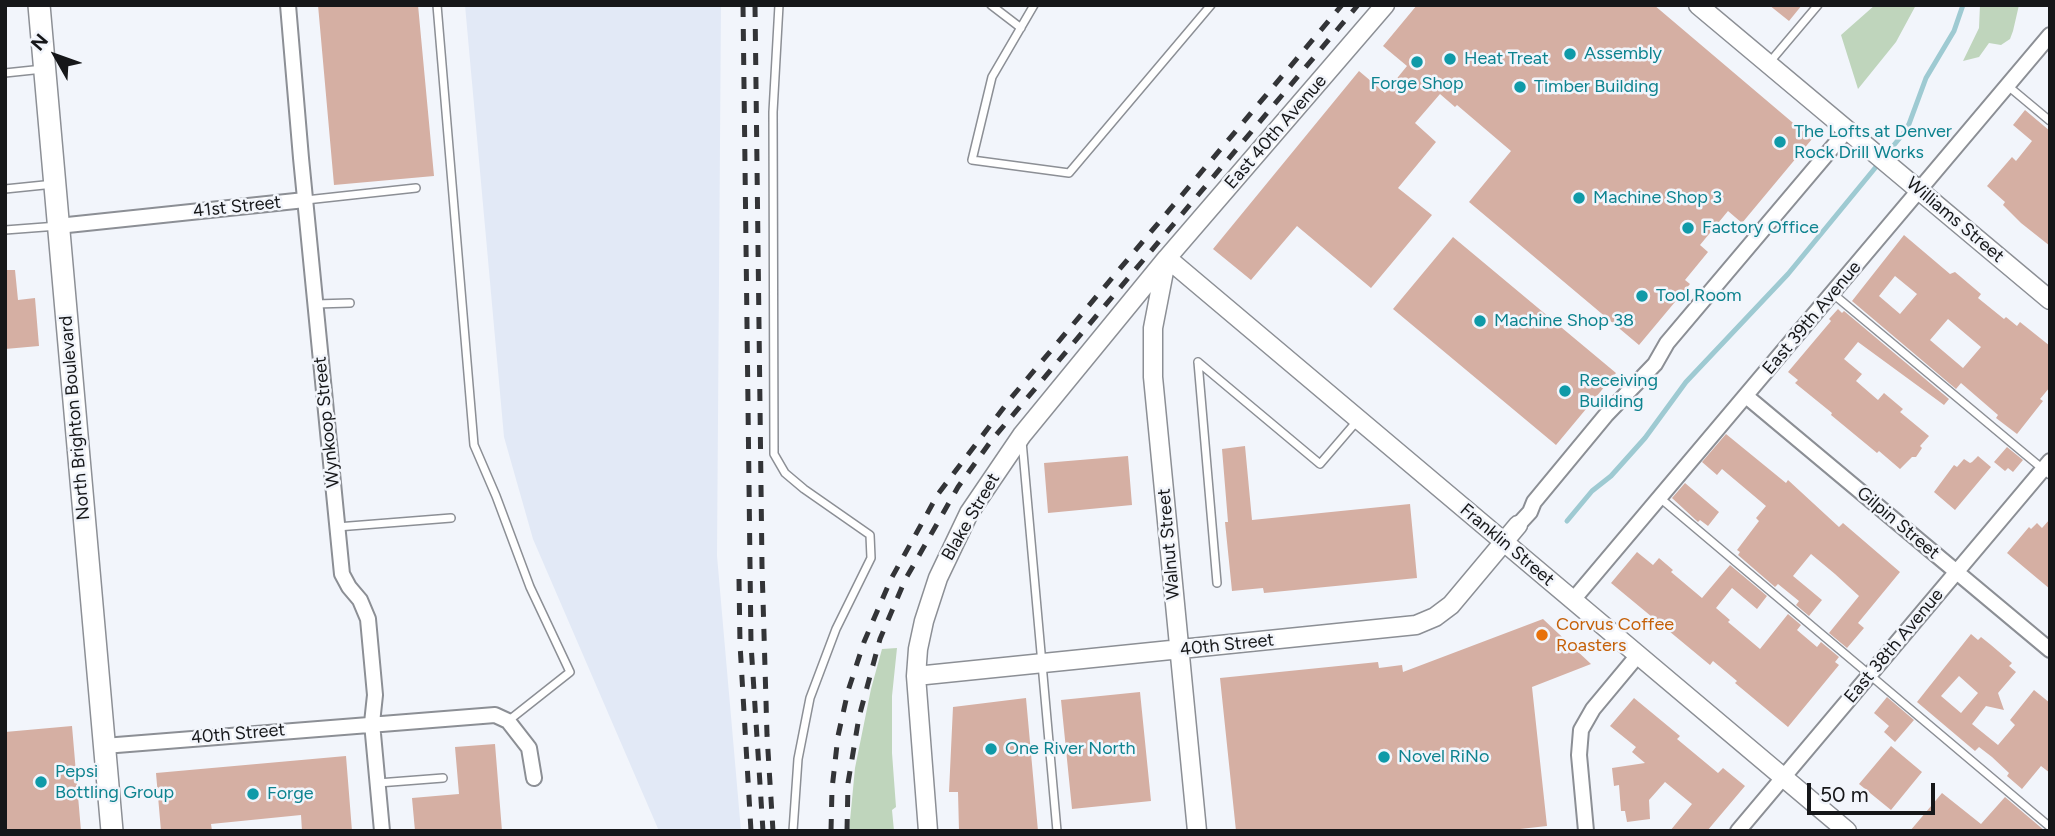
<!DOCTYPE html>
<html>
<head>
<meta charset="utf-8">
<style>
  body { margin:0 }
  #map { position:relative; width:2055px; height:836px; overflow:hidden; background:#f2f5fb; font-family:Figtree,sans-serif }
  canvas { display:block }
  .frame { position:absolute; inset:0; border:7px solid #161719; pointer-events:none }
  .north { position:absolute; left:21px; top:21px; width:70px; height:70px; -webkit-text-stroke:5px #f2f5fb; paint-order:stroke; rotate:310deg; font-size:19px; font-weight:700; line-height:28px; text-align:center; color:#161719 }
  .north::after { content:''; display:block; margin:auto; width:24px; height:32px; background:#161719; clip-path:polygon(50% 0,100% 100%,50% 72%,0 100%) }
  .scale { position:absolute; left:1807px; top:783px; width:128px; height:32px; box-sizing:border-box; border:4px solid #161719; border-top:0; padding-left:9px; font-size:21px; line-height:24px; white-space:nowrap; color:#161719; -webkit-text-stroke:5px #f2f5fb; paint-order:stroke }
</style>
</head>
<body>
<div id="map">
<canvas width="2055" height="836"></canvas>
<div class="frame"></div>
<div class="north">N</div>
<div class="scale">50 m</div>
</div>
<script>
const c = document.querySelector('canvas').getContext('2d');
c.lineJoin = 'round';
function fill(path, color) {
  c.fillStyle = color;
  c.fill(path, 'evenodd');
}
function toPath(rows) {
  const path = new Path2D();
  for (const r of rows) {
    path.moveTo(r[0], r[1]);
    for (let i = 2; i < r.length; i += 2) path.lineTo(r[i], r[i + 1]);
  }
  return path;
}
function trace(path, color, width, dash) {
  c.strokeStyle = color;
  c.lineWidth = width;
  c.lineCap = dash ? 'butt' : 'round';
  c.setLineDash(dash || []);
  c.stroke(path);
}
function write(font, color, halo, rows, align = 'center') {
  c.font = font + ' Figtree,sans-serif';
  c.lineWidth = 5;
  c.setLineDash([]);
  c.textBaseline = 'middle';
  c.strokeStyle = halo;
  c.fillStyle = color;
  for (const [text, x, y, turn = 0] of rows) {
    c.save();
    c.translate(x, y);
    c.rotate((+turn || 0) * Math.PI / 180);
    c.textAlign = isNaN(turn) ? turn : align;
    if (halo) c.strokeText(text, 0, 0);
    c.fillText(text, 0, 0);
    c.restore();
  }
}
fill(toPath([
  [465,5,721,5,717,556,741,831,659,831,533,539,504,437]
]), '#e2e9f6');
fill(toPath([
  [1875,5,1916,5,1896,42,1858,89,1841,35],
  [1980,5,2019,5,2013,31,2010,39,2001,45,1989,43,1979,57,1963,61,1979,28],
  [897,648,892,696,892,753,896,807,892,810,894,831,849,831,855,768,871,689,882,649]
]), '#bfd5bc');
trace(toPath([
  [1567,521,1592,491,1611,476,1645,438,1686,382,1788,274,1903,134,1909,124,1926,78,1954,31,1963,5]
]), '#9ecad2', 5);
fill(toPath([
  [318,5,418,5,434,176,334,185],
  [1417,5,1654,5,1812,139,1742,223,1728,211,1700,245,1708,252,1685,280,1690,284,1639,345,1469,202,1511,151,1457,105,1455,107,1440,94,1415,123,1436,142,1398,188,1432,215,1371,288,1297,226,1251,280,1213,249,1359,71,1385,93,1407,66,1383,46],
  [1769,5,1802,5,1789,21],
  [2025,110,2050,131,2050,246,2021,223,2003,205,2005,202,1987,186,2012,157,2016,161,2032,141,2013,125],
  [1904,235,1950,274,1955,272,1981,294,1978,298,2004,319,2006,317,2017,326,2020,322,2050,346,2050,387,2040,399,2043,401,2017,434,1996,418,1998,415,1961,383,1956,389,1852,301],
  [1895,276,1917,294,1900,314,1879,296],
  [1948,319,1981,347,1963,368,1930,340],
  [1453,237,1616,373,1556,445,1393,309],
  [5,270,15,270,18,300,35,298,39,346,5,349],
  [1838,309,1842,313,1844,311,1949,399,1944,405,1858,342,1844,359,1862,374,1856,381,1878,400,1884,393,1903,409,1900,412,1929,436,1920,446,1922,448,1916,457,1912,457,1900,469,1879,451,1877,453,1831,415,1832,413,1795,383,1798,380,1788,372,1831,321,1829,319],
  [1726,434,1786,483,1788,480,1839,527,1843,523,1900,572,1858,623,1864,628,1847,648,1829,633,1859,596,1835,574,1811,554,1793,576,1822,600,1809,616,1796,605,1799,601,1778,584,1775,587,1738,555,1740,552,1737,550,1759,521,1756,518,1766,506,1722,469,1717,475,1702,462],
  [1245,446,1252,520,1410,504,1417,578,1264,593,1263,588,1232,591,1225,522,1228,522,1222,449],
  [2007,447,2023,460,2013,472,2008,468,2005,471,1994,462],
  [1128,456,1132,505,1048,513,1044,463],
  [1978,456,1991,467,1955,510,1934,492,1954,465,1957,467,1964,459,1970,463,1972,462],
  [1685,483,1719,512,1708,526,1700,520,1698,522,1672,498],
  [2050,519,2050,589,2007,553,2029,527,2031,529,2037,523,2042,528],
  [1637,552,1653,565,1659,558,1673,570,1671,572,1702,598,1730,565,1767,596,1757,609,1732,588,1716,608,1730,620,1728,622,1760,649,1788,614,1801,625,1797,630,1817,647,1821,642,1839,657,1835,662,1839,665,1788,727,1735,683,1737,681,1713,661,1710,665,1611,583],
  [1543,619,1591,664,1532,687,1547,826,1502,831,1236,831,1220,678,1378,662,1379,668,1402,665,1403,672],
  [1971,634,1978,640,1981,637,1991,645,2012,663,2009,666,2016,672,1998,693,2004,710,1986,706,1972,724,1998,745,2015,725,2010,720,2034,690,2050,703,2050,773,2041,766,2022,789,2007,776,2009,773,1992,757,1979,747,1975,751,1917,702],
  [1959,676,1978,693,1961,713,1941,696],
  [1140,692,1151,801,1072,809,1061,700],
  [1887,697,1914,720,1895,742,1884,732,1889,726,1874,713],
  [1026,698,1038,831,959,831,958,792,949,792,953,707],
  [1634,698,1680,736,1677,739,1718,773,1723,768,1745,786,1707,831,1670,831,1692,804,1665,782,1649,800,1650,819,1627,822,1625,811,1621,811,1619,785,1614,786,1612,768,1645,763,1632,752,1636,747,1610,726],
  [72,726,81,831,5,831,5,732],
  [495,744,502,831,415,831,412,798,459,794,455,747],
  [1891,746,1922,772,1891,810,1859,784],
  [346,756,352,831,302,831,301,815,211,824,212,831,161,831,156,773],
  [1942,793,1981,824,2005,797,2045,831,1910,831]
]), '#d5afa3');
const service = toPath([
  [437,5,474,445,496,496,530,587,570,672,508,721],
  [779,5,773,112,774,454,785,473,804,489,870,535,871,558,836,629,810,698,798,759,793,831],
  [991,5,1021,28],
  [1034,5,992,77,972,160,1069,173,1211,5],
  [1769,63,1818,5],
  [5,73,43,69],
  [2008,86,2050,121],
  [5,189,54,184],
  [306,200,416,188],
  [5,230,58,226],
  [1832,293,2050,475],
  [316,304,350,303],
  [1198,362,1217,583],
  [1198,362,1320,464,1357,421],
  [1022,441,1057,831],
  [1660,498,2050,827],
  [337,527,451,518],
  [378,783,443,778]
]);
const minor = toPath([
  [288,5,301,158,342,574,349,587,360,600,368,619,375,695,372,723,382,831],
  [58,226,305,200],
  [1746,396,2050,650],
  [1518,525,1530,512,1534,502,1606,415,1655,364,1667,343,1848,129],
  [1573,600,2050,35],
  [104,746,495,715,508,721,529,748,534,778],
  [1586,831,1579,755,1581,730,1593,709,1638,655],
  [1738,831,2050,461]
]);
const tertiary = toPath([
  [1698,5,2050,300],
  [1167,258,1847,831],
  [1166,261,1153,328,1153,377,1197,831],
  [916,676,1416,625,1435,617,1451,605,1518,525],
  [928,831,916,676,918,649,924,621,938,578,969,513,1022,435,1167,258,1385,5]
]);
const secondary = toPath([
  [39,5,112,831]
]);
trace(service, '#8c8f95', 10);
trace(minor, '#8c8f95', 18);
trace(tertiary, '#8c8f95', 21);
trace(secondary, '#8c8f95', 24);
trace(service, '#fff', 7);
trace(minor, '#fff', 14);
trace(tertiary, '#fff', 18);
trace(secondary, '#fff', 21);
trace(toPath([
  [743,5,751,644,763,831],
  [755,5,762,566,767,735,773,831],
  [739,579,740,644,751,831],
  [831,831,832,789,838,736,848,691,864,642,891,579,938,494,1011,398,1342,5],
  [847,831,848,783,859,717,880,639,905,580,958,487,991,441,1358,5]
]), '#333437', 5, [12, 12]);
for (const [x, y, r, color] of [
  [1570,54,7,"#0f9aa8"],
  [1450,59,7,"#0f9aa8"],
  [1417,62,7,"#0f9aa8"],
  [1520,87,7,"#0f9aa8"],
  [1780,142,7,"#0f9aa8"],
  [1579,198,7,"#0f9aa8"],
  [1688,228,7,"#0f9aa8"],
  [1642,296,7,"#0f9aa8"],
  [1480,321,7,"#0f9aa8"],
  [1565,391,7,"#0f9aa8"],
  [1542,635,7,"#e8710a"],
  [991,749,7,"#0f9aa8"],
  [1384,757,7,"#0f9aa8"],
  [41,782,7,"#0f9aa8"],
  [253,794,7,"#0f9aa8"]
]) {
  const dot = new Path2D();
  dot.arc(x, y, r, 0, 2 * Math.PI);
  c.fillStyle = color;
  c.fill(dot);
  trace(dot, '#f2f5fb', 2.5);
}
write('18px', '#0d838f', '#f2f5fb', [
  ["Assembly",1584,54],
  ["Heat Treat",1464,59],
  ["Forge Shop",1417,84,"center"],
  ["Timber Building",1534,87],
  ["The Lofts at Denver",1794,132],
  ["Rock Drill Works",1794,153],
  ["Machine Shop 3",1593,198],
  ["Factory Office",1702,228],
  ["Tool Room",1656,296],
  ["Machine Shop 38",1494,321],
  ["Receiving",1579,381],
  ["Building",1579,402],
  ["One River North",1005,749],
  ["Novel RiNo",1398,757],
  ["Pepsi",55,772],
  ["Bottling Group",55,793],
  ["Forge",267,794]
], 'left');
write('18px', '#161719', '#f2f5fb', [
  ["East 40th Avenue",1276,132,-49],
  ["41st Street",237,207,-6],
  ["Williams Street",1955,220,40],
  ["East 39th Avenue",1812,318,-50],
  ["North Brighton Boulevard",75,418,-95],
  ["Wynkoop Street",327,422,-96],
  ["Blake Street",971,517,-60],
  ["Gilpin Street",1898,523,40],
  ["Walnut Street",1169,544,-95],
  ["Franklin Street",1507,545,40],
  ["40th Street",1227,645,-6],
  ["East 38th Avenue",1894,646,-50],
  ["40th Street",238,734,-5]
]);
write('18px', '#c56008', '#f2f5fb', [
  ["Corvus Coffee",1556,625],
  ["Roasters",1556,646]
], 'left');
</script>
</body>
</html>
